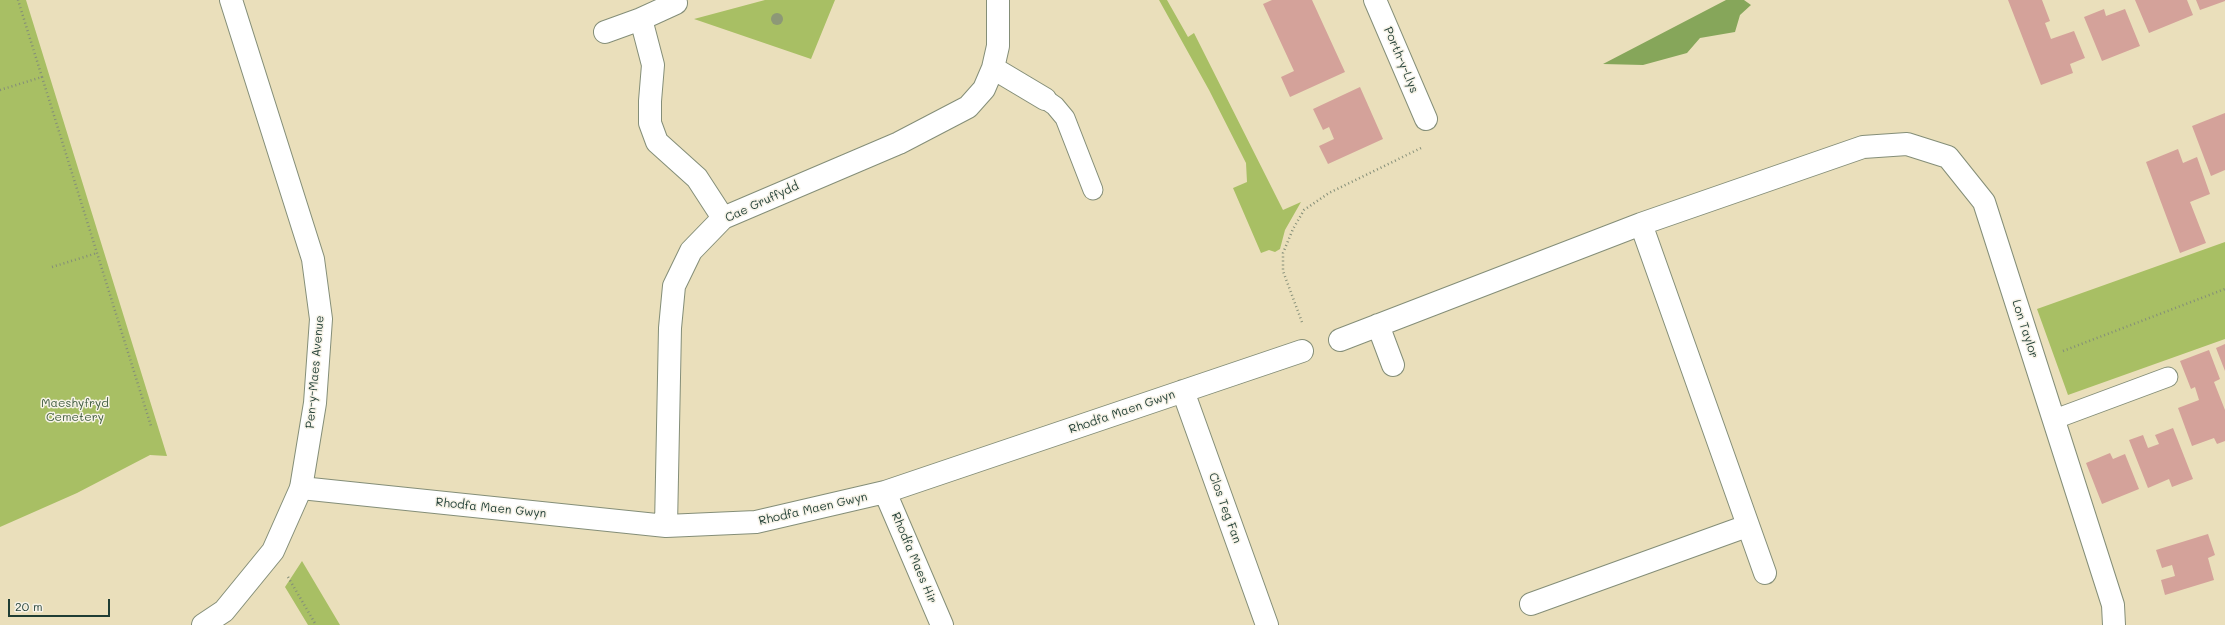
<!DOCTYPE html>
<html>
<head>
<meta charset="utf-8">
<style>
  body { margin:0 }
  #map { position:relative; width:2225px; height:625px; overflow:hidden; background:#eadfbb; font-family:Mali,sans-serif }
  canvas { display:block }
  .scale { position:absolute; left:8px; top:599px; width:102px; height:18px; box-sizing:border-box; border:2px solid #1f3d34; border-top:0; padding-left:5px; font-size:12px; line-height:14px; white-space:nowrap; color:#1f3d34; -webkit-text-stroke:3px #f7f3e8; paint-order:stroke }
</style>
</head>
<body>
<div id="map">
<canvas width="2225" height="625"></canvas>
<div class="scale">20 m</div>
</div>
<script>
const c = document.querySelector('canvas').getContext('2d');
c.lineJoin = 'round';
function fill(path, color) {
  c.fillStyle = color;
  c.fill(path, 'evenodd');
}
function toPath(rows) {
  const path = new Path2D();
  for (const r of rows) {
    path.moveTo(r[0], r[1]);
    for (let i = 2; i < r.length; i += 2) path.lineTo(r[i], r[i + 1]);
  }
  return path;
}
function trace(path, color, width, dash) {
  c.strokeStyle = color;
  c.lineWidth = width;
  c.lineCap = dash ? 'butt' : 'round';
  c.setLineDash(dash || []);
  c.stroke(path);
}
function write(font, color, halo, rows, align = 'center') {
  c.font = font + ' Mali,sans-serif';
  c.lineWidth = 3;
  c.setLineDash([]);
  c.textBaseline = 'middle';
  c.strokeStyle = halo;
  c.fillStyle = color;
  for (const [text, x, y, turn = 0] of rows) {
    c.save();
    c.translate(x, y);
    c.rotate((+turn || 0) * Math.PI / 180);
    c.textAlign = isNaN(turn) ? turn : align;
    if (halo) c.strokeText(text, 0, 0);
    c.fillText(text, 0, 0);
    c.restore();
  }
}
fill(toPath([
  [0,0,26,0,167,456,150,455,77,493,0,527],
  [765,0,835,0,811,59,694,19],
  [1159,0,1167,0,1188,37,1194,33,1283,210,1301,202,1285,230,1280,249,1275,252,1269,250,1261,253,1233,188,1247,182,1246,163,1209,90],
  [2225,242,2225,339,2068,395,2037,309],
  [302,561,340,625,308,625,285,587]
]), '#a8bf64');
fill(toPath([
  [1726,0,1744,0,1751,5,1740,15,1735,32,1700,38,1687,53,1643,65,1603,64]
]), '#86a65a');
fill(toPath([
  [1272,0,1312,0,1345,72,1290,97,1281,77,1294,71,1263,4],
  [2008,0,2042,0,2050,21,2045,23,2051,39,2074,31,2085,58,2070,64,2073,73,2041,85],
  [2135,0,2187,0,2193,15,2149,33],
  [2196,0,2225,0,2225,1,2200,10],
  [2104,9,2106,16,2125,9,2140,46,2102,61,2084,17],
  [1360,87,1383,139,1328,164,1319,146,1334,139,1329,127,1323,130,1313,109],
  [2225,113,2225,170,2211,176,2192,126],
  [2178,149,2183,163,2197,157,2210,194,2190,202,2206,243,2180,253,2146,162],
  [2225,344,2225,371,2216,348],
  [2209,350,2220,379,2214,382,2225,410,2225,441,2217,444,2214,438,2192,446,2178,408,2199,400,2195,387,2191,389,2180,361],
  [2173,428,2193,479,2172,487,2169,479,2148,488,2129,440,2143,435,2148,448,2159,444,2155,435],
  [2110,453,2113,459,2125,454,2139,489,2102,504,2086,463],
  [2208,534,2215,555,2208,558,2214,580,2165,595,2161,580,2175,576,2172,565,2162,568,2156,550]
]), '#d4a29a');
const service = toPath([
  [1045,99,1055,106,1065,118,1093,190],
  [2055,419,2168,377]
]);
const minor = toPath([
  [1375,0,1426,119],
  [676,3,641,19,653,65,650,101,650,123,657,142,697,178,723,218],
  [605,32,641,19],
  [993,68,1045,99],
  [1641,224,1765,573],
  [1378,325,1393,365],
  [1340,340,1641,224,1863,147,1907,144,1948,157,1984,202,2113,605,2114,625],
  [1183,391,1267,625],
  [301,488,666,526,756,522,885,492,1302,351],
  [885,492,942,625],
  [666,526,670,328,674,286,691,251,723,218,899,143,968,107,984,89,993,68,998,46,998,0],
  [1531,604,1747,526]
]);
const tertiary = toPath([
  [203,625,224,611,273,551,301,488,315,403,321,319,313,259,231,0]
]);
trace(service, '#848e78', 21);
trace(minor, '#848e78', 24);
trace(tertiary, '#848e78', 24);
trace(toPath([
  [42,77,151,426],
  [0,90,42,77,18,0],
  [52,267,97,253],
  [1302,322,1283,271,1283,253,1293,229,1304,210,1329,193,1421,148],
  [2063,351,2225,289],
  [288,577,316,625]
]), '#848e78', 2.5, [1, 3]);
trace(service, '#fff', 19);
trace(minor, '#fff', 22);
trace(tertiary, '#fff', 22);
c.fillStyle = '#8d9877';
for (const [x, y] of [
  [777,19]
]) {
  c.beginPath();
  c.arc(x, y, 6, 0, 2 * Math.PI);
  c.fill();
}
write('12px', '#1f3d34', '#f7f3e8', [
  ["Porth-y-Llys",1401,60,67],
  ["Cae Gruffydd",762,202,-25],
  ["Lon Taylor",2025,329,72],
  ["Pen-y-Maes Avenue",315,372,-85],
  ["Rhodfa Maen Gwyn",1122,412,-19],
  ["Rhodfa Maen Gwyn",491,508,6],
  ["Clos Teg Fan",1225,508,70],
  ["Rhodfa Maen Gwyn",813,509,-13],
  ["Rhodfa Maes Hir",914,558,67]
]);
write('12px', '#415e40', '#f7f3e8', [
  ["Maeshyfryd",75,403],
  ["Cemetery",75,417]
]);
</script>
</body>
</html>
